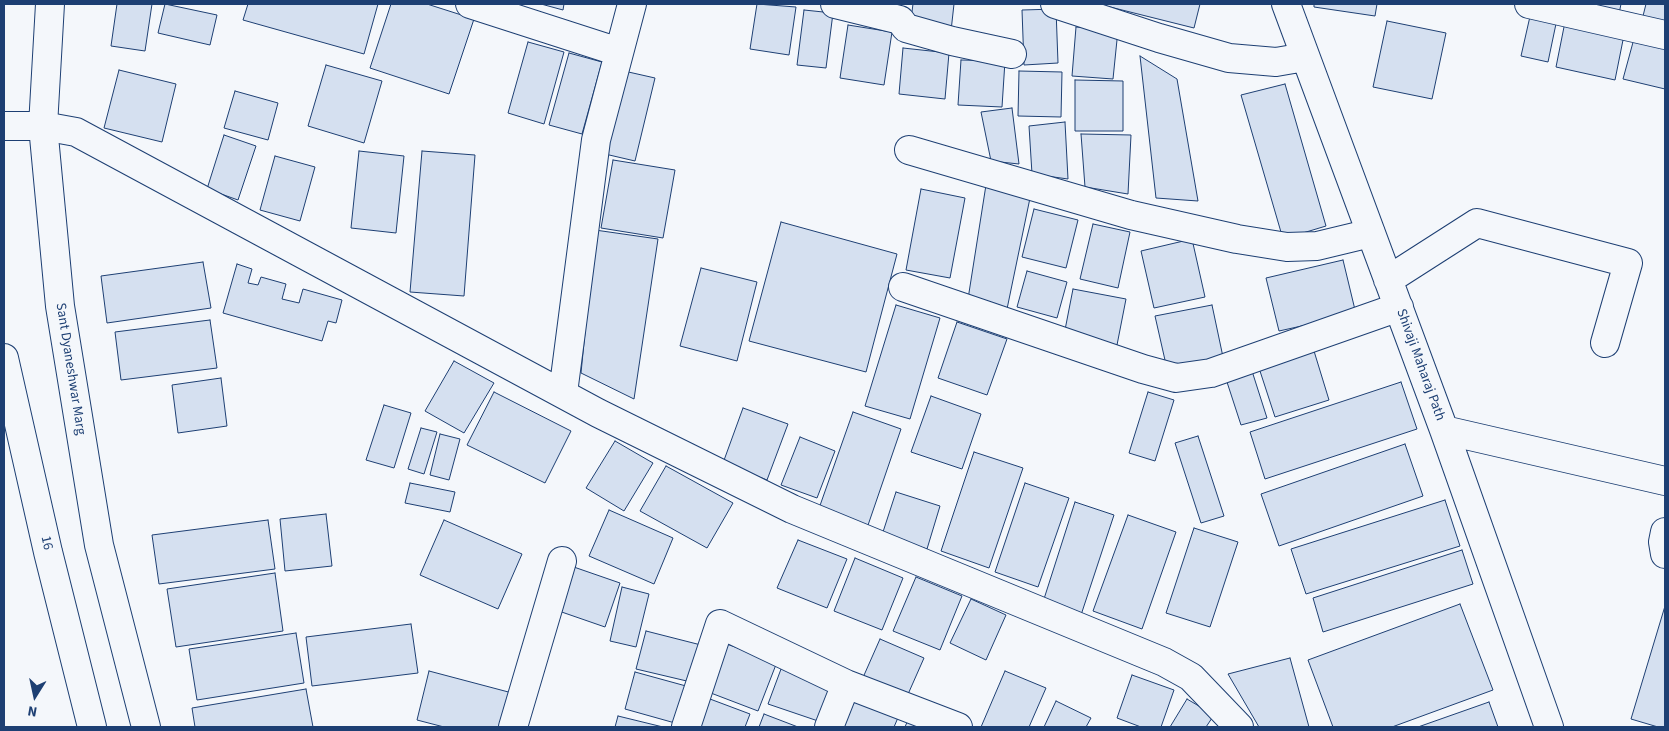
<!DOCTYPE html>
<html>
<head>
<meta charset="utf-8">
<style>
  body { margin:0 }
  #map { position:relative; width:1669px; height:731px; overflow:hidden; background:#f4f7fb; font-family:"Source Sans 3",sans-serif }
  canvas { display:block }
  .frame { position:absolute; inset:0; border:5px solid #1d3f73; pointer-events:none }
  .north { position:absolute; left:10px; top:671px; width:50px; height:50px; -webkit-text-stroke:4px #f4f7fb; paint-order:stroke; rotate:190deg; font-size:14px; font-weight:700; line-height:20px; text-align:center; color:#1d3f73 }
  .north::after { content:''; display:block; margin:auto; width:18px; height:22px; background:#1d3f73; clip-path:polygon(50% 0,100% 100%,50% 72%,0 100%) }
</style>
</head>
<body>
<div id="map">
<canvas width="1669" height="731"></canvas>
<div class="frame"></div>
<div class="north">N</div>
</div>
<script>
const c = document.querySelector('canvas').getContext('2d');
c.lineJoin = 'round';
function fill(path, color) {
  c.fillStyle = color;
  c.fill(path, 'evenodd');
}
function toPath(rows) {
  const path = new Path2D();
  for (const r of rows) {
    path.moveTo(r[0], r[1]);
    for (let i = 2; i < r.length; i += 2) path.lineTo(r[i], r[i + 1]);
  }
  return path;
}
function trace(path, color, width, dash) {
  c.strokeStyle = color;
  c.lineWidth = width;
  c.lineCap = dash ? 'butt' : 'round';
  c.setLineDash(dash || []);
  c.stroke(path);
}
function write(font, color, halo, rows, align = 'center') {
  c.font = font + ' "Source Sans 3",sans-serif';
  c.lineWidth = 4;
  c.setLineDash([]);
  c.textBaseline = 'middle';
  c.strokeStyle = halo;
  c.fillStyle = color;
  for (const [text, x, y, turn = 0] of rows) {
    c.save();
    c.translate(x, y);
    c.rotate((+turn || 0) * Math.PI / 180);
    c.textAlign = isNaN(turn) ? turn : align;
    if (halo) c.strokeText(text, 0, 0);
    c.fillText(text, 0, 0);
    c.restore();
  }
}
const building = toPath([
  [117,4,152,4,145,51,111,46,117,4],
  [165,4,217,15,210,45,158,33,165,4],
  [248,4,378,4,364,54,243,20,248,4],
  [391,4,427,4,474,19,449,94,370,68,391,4],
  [541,4,564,4,563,10,541,4],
  [757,4,796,7,789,55,750,49,757,4],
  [913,4,954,4,951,31,910,27,913,4],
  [1098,4,1200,4,1194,28,1098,4],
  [1314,4,1377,4,1375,16,1314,7,1314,4],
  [1568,4,1621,4,1618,19,1568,4],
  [1646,4,1665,4,1665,30,1641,24,1646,4],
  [1056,9,1058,63,1024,65,1022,10,1056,9],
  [804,10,833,13,826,68,797,65,804,10],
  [1531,12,1557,19,1548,62,1521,56,1531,12],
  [1387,21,1446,33,1432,99,1373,87,1387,21],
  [1565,22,1624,35,1615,80,1556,67,1565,22],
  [848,25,892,32,884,85,840,78,848,25],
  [1076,27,1118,30,1113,79,1072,76,1076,27],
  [1635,35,1665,43,1665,89,1623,79,1635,35],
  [528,42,564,52,544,124,508,113,528,42],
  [903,48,949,53,945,99,899,94,903,48],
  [569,53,602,62,582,134,549,125,569,53],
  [1140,56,1177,79,1198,201,1156,198,1140,56],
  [961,60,1005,61,1002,107,958,105,961,60],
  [326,65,382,81,364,143,308,126,326,65],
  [119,70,176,84,162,142,104,128,119,70],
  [624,71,655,78,635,161,605,154,624,71],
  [1019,71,1062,72,1061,117,1018,116,1019,71],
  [1075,80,1123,81,1123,131,1075,131,1075,80],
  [1285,84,1326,226,1283,239,1241,95,1285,84],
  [235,91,278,103,268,140,224,128,235,91],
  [1012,108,1019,164,991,161,981,112,1012,108],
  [1065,122,1068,179,1032,174,1029,126,1065,122],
  [1081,134,1131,135,1128,194,1085,187,1081,134],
  [224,135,256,146,238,200,207,189,224,135],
  [359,151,404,156,396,233,351,228,359,151],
  [422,151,475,155,464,296,410,292,422,151],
  [275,156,315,167,300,221,260,210,275,156],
  [613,160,675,170,663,238,601,228,613,160],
  [986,185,1030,198,1007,309,968,299,986,185],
  [921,189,965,198,950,278,906,270,921,189],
  [1034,209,1078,220,1066,268,1022,257,1034,209],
  [781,222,897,254,866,372,749,341,781,222],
  [1093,224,1130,232,1118,288,1080,279,1093,224],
  [595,230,658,239,634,399,581,373,595,230],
  [1192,239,1205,297,1154,308,1141,251,1192,239],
  [1343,260,1356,314,1279,331,1266,278,1343,260],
  [203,262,211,308,107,323,101,276,203,262],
  [237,264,252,269,248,283,258,285,261,277,286,284,282,299,299,303,303,289,342,300,336,323,328,321,322,341,223,313,237,264],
  [701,268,757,282,737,361,680,346,701,268],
  [1027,271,1067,282,1057,318,1017,307,1027,271],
  [1073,289,1126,299,1117,345,1064,335,1073,289],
  [896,305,940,318,910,419,865,406,896,305],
  [1212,305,1223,357,1167,369,1155,316,1212,305],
  [210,320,217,368,121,380,115,332,210,320],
  [957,322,1007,339,987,395,938,378,957,322],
  [1314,351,1329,400,1275,417,1259,368,1314,351],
  [454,361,494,383,464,433,425,411,454,361],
  [1252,371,1267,418,1241,425,1226,379,1252,371],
  [221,378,227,426,178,433,172,385,221,378],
  [1401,382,1417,429,1265,479,1250,432,1401,382],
  [494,392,571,431,545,483,467,445,494,392],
  [1148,392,1174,400,1155,461,1129,453,1148,392],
  [931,396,981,414,962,469,911,452,931,396],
  [384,405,411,413,394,468,366,460,384,405],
  [743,408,788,424,767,480,723,463,743,408],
  [853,412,901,429,866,531,817,514,853,412],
  [421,428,437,432,424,474,408,469,421,428],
  [440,434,460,439,449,480,430,475,440,434],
  [1198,436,1224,516,1201,523,1175,443,1198,436],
  [800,437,835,451,817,498,781,485,800,437],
  [615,441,653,463,624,511,586,488,615,441],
  [1405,444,1423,496,1279,546,1261,494,1405,444],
  [974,452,1023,468,989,568,941,551,974,452],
  [666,466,733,503,707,548,640,511,666,466],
  [410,483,455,492,450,512,405,503,410,483],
  [1025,483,1069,498,1038,587,995,572,1025,483],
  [896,492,940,506,927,549,882,535,896,492],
  [1445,500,1460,546,1306,594,1291,549,1445,500],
  [1075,502,1114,515,1081,615,1043,602,1075,502],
  [609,510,673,538,654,584,589,556,609,510],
  [326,514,332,566,285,571,280,519,326,514],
  [1128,515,1176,532,1142,629,1093,611,1128,515],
  [268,520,275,569,159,584,152,535,268,520],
  [444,520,522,554,498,609,420,575,444,520],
  [1194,528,1238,542,1210,627,1166,613,1194,528],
  [798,540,847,559,827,608,777,588,798,540],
  [1462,550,1473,584,1323,632,1313,598,1462,550],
  [855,558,903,578,882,630,834,611,855,558],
  [568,565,620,583,605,627,553,609,568,565],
  [275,573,283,631,176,647,167,589,275,573],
  [916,577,962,596,940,650,893,631,916,577],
  [622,587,649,594,636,647,610,641,622,587],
  [971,599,1006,615,986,660,950,643,971,599],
  [1460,604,1493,690,1392,727,1333,727,1308,660,1460,604],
  [1665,606,1665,727,1658,727,1631,719,1665,606],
  [411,624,418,673,312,686,306,637,411,624],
  [646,631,701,645,691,682,636,669,646,631],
  [296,633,304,683,197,700,189,649,296,633],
  [880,639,924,658,905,701,861,682,880,639],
  [721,642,777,662,758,711,703,690,721,642],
  [1290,658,1309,727,1259,727,1228,674,1290,658],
  [784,661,839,681,824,723,768,704,784,661],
  [429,671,516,694,507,727,444,727,417,720,429,671],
  [1005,671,1046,688,1029,727,981,727,1005,671],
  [635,672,686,686,675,723,625,709,635,672],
  [1132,675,1174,690,1161,727,1141,727,1117,718,1132,675],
  [306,689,313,727,195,727,192,708,306,689],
  [856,695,900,713,894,727,843,727,856,695],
  [702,696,750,714,745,727,691,727,702,696],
  [1187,699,1214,715,1206,727,1170,727,1187,699],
  [1056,701,1091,718,1086,727,1044,727,1056,701],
  [1489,702,1498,727,1418,727,1489,702],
  [764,714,798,727,759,727,764,714],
  [910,715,938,727,905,727,910,715],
  [618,716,663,727,615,727,618,716]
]);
fill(building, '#d5e0f0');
trace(building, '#1d3f73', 1);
const minor = toPath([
  [470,4,619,52],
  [835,4,900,20,906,28,952,41,1012,54],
  [1055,4,1159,38,1229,58,1276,62,1305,57],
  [1286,4,1444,430,1549,727],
  [1529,4,1665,35],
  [4,126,43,126,76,132,598,413,792,509,1164,662,1191,677,1239,727],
  [909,150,1131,215,1237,239,1287,247,1317,246,1371,233],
  [1388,280,1477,223,1628,263,1605,343],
  [903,287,1143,369,1176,378,1211,373,1399,307],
  [563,393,596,140,632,4],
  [1444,430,1665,481],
  [1665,532,1663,542,1665,554],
  [513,727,562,561],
  [686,727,720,624,846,684,958,727],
  [829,727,846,684]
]);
const major = toPath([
  [50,4,43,126,60,306,99,545,146,727],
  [4,358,48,552,92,727]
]);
trace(minor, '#1d3f73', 30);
trace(major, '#1d3f73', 30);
trace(minor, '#f4f7fb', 28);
trace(major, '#f4f7fb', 28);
write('14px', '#1d3f73', '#f4f7fb', [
  ["Shivaji Maharaj Path",1420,365,70],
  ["Sant Dyaneshwar Marg",70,369,81],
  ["16",46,543,77]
]);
</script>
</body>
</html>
